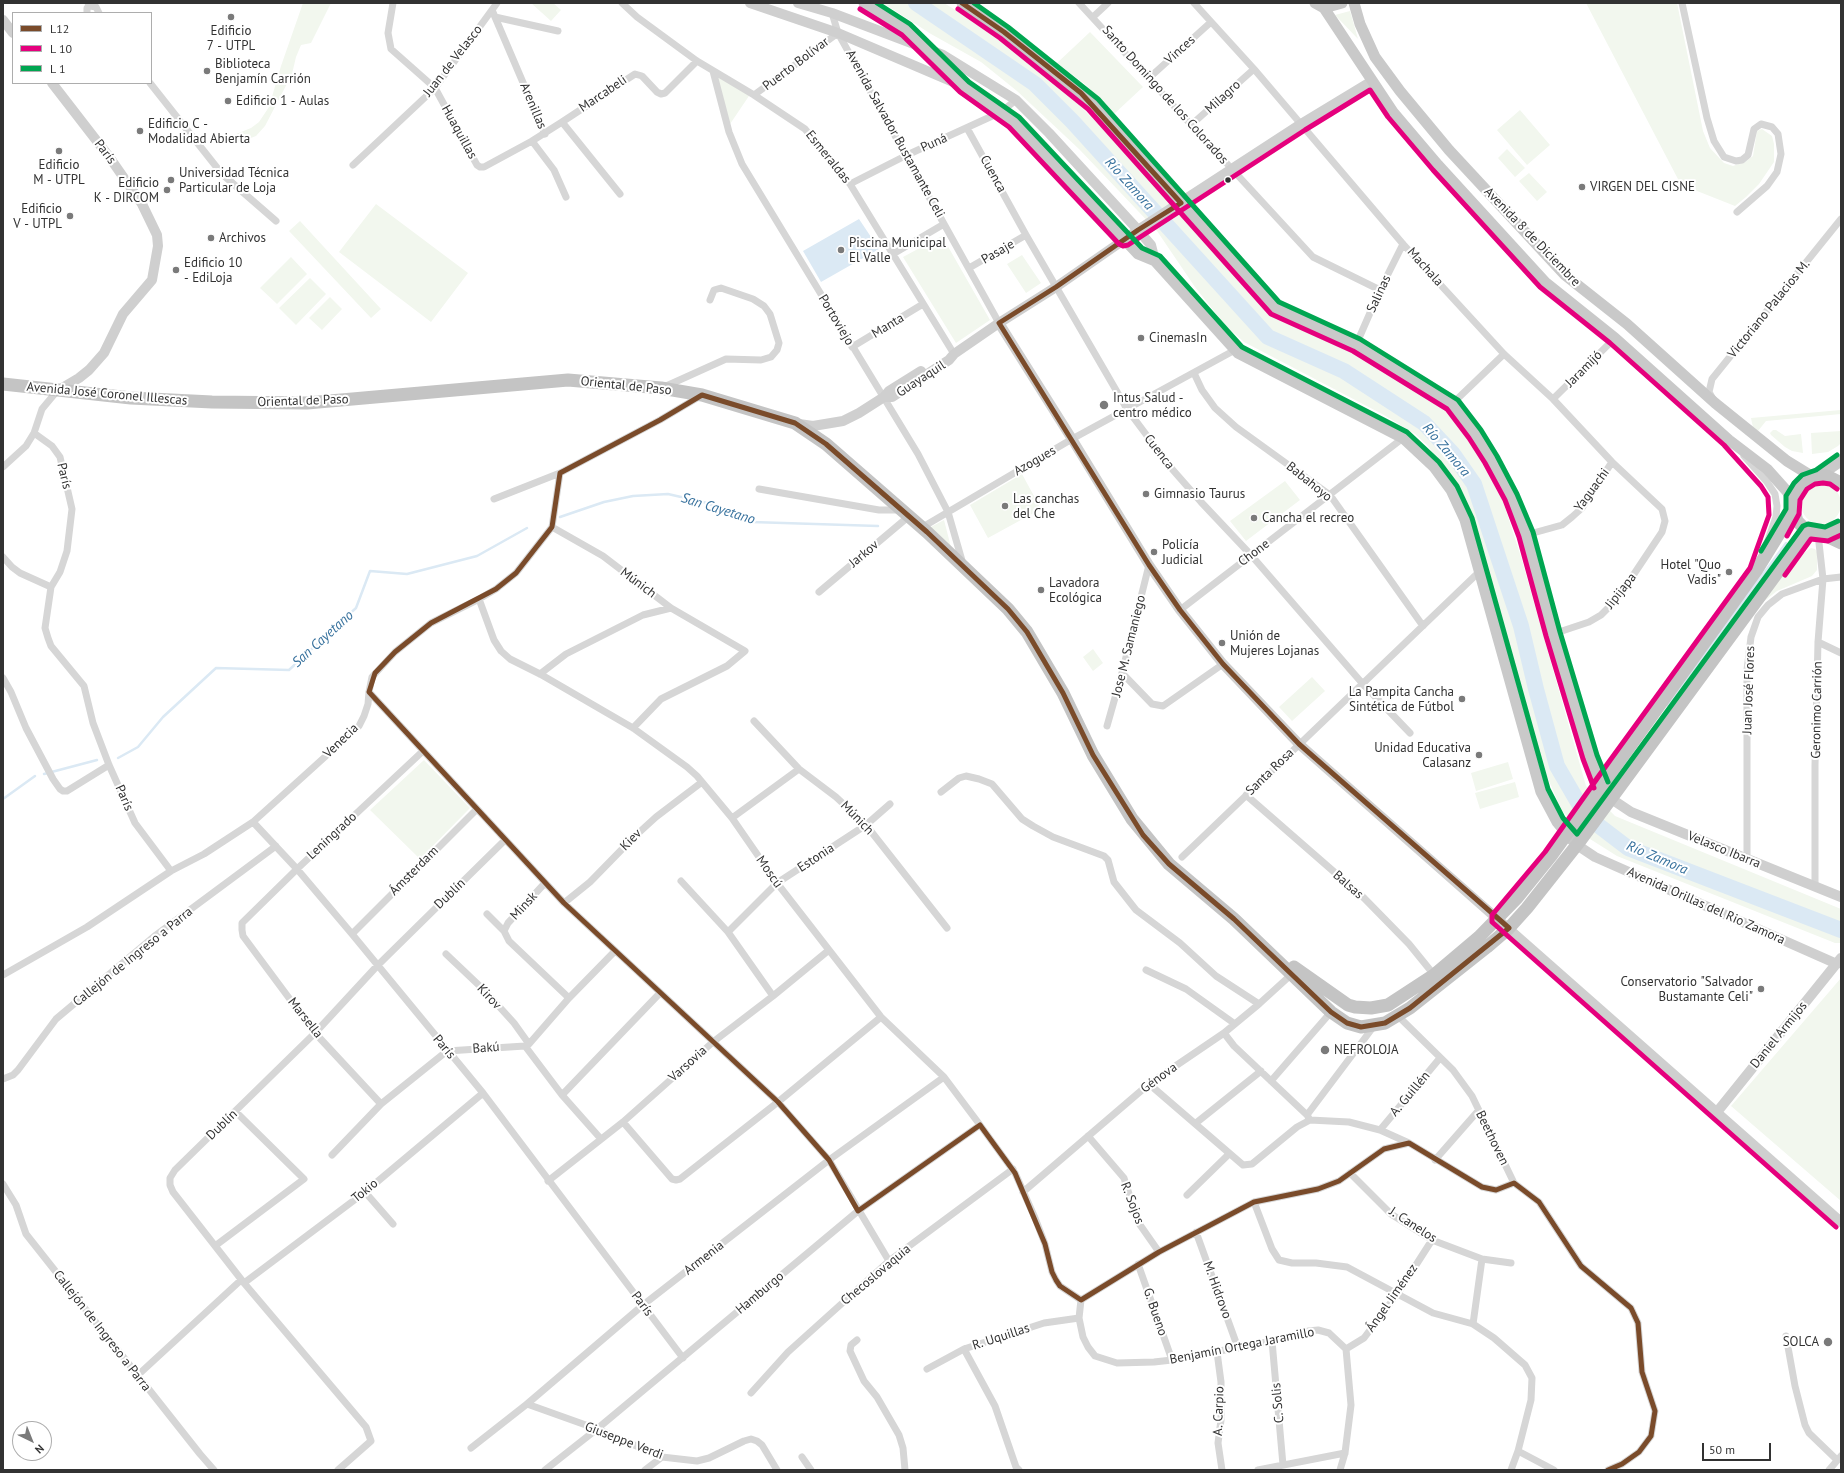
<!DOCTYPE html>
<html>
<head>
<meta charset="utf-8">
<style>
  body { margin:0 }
  #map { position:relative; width:1844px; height:1473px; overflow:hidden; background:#fff; font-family:"PT Sans",sans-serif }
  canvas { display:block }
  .frame { position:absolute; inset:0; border:4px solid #323232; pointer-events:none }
  .legend { position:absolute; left:12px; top:12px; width:140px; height:72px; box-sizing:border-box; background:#fff; border:1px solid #adadad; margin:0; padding:5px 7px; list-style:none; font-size:12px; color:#323232 }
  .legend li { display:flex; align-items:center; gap:8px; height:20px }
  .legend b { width:20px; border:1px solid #adadad }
  .north { position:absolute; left:12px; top:1421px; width:40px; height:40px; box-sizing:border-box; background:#fff; border:1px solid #adadad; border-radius:50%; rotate:137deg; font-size:11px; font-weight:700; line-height:16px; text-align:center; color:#323232 }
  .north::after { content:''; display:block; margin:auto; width:14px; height:18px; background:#7a7a7a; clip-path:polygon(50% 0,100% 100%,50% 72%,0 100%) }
  .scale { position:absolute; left:1702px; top:1443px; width:69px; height:18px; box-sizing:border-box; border:2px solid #323232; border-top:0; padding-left:5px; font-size:12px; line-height:14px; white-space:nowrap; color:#323232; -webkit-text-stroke:3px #fff; paint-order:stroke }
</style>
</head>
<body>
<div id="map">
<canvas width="1844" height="1473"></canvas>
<div class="frame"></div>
<ul class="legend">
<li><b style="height:5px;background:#7a4b2a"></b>L12</li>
<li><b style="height:5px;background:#e5007d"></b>L 10</li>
<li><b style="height:5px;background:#00a651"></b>L 1</li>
</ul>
<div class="north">N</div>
<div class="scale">50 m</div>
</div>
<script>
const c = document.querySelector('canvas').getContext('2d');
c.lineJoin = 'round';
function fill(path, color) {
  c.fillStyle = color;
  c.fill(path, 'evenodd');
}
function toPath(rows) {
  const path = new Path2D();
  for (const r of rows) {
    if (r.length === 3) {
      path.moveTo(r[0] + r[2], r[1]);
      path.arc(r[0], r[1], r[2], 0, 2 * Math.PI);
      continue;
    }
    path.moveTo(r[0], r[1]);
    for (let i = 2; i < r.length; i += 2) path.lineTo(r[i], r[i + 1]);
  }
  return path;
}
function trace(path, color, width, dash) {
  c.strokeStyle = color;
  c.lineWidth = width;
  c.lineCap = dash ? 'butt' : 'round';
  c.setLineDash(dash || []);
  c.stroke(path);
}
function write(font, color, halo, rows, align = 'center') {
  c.font = font + ' "PT Sans",sans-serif';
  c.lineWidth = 4;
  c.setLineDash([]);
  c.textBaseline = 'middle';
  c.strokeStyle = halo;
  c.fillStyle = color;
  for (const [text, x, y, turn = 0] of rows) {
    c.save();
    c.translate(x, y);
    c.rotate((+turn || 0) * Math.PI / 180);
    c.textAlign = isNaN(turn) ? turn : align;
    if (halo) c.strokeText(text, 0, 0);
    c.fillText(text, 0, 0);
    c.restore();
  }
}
fill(toPath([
  [303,3,331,3,311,43,301,45,296,57,292,74,265,126,256,136,243,141,229,144,214,142,210,136,218,135,231,136,251,128,259,122,269,107,281,66],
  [531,3,553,3,561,10,551,21],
  [883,3,944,3,1007,42,1057,83,1118,144,1247,285,1290,325,1347,345,1416,379,1456,414,1498,486,1521,557,1586,786,1615,816,1841,909,1841,943,1835,943,1617,856,1590,839,1562,811,1542,765,1463,501,1448,472,1427,445,1415,434,1384,415,1244,342,1225,325,1195,287,1157,231,1079,149,1017,91,981,62,931,34],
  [1586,3,1677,3,1703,131,1710,148,1724,163,1733,166,1745,162,1753,156,1757,131,1762,129,1772,136,1774,144,1774,162,1759,184,1746,197,1735,206,1692,189,1679,181],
  [1350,11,1358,39,1335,15],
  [1090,32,1143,87,1114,114,1086,85,1057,63],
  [713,71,751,93,728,127],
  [1520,110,1550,145,1527,165,1497,130],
  [1507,149,1525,168,1515,177,1498,158],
  [1529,173,1547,192,1537,201,1519,181],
  [376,204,468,273,431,322,339,252],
  [300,221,381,309,371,318,289,231],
  [942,236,990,320,956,343,903,257],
  [1022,255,1041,283,1026,293,1007,264],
  [291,257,307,274,277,304,260,288],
  [310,278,326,294,296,325,279,308],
  [330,297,342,309,322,330,309,318],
  [1841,410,1841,414,1766,421,1758,431,1753,427,1752,423,1751,418],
  [1773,430,1776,430,1785,436,1801,434,1803,453,1792,451,1785,447,1771,435,1770,433],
  [1841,431,1841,443,1838,446,1828,452,1812,454,1811,433],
  [1022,474,1041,509,988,538,970,505],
  [1285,481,1300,500,1246,541,1230,521],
  [1821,504,20],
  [944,520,952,551,929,528],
  [1811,548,1815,549,1817,552,1817,570,1812,576,1777,591,1763,602,1794,560],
  [1093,649,1103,663,1093,671,1083,657],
  [1312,677,1325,691,1292,721,1279,707],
  [424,760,470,808,420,859,370,810],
  [1508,762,1513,779,1476,791,1471,773],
  [1515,782,1519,797,1480,809,1475,793],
  [1841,978,1841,1201,1731,1106]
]), '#f2f7ee');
fill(toPath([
  [859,219,879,249,821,282,803,251]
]), '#dbe9f4');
trace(toPath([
  [560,517,604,502,633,496,668,494,707,503,752,522,878,526],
  [1667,705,1786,543],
  [118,758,138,747,163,717,216,668,289,670,356,608,370,571,407,574,477,556,527,528],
  [44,774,97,760],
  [3,799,35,776]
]), '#dbe9f4', 2.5);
trace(toPath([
  [916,3,1035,84,1072,121,1268,337,1344,371,1424,423,1453,454,1474,484,1521,626,1536,689,1557,766,1586,816,1628,848,1841,930]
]), '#dbe9f4', 16);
trace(toPath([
  [88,3,90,6,96,7,99,13],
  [393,3,388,33,391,49,435,88,477,165,480,167,484,167,532,141,562,122,620,194],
  [622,3,637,17,697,61,754,95,805,129,850,184,954,354],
  [1079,3,1313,257,1380,290],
  [1194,3,1254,69,1403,244,1504,354,1553,399,1612,462,1662,509,1665,521,1662,532,1626,586,1611,605,1601,615,1589,622,1553,634],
  [1682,3,1707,118,1714,141,1724,157,1736,161,1742,160,1748,155,1754,129,1761,124,1772,127,1778,134,1781,154,1777,172,1767,186,1737,212],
  [492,10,545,134],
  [87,13,87,8,90,6],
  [832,13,838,33,999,323],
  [495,17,558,31],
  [1093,17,1108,3],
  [713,71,729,132,742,164,918,454,948,512,963,564],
  [1149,78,1211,22],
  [150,83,222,174,276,221],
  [754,95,838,33],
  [562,122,635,74,642,76,657,92,661,94,665,93,697,61],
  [1191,125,1254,69],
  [967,128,1026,235,1127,409,1172,469,1201,502,1251,555,1362,683,1410,733],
  [532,141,554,170,566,197],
  [353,165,435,88,497,3],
  [850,184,907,155,1001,112,1016,100],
  [893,254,944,224],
  [969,268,1026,235],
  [1356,345,1380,290,1403,244],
  [852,347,923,304],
  [1194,373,1202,390,1215,408,1236,427,1330,495,1423,626],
  [664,387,726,359,761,360,771,357,777,350,779,343,770,314,764,306,753,299,721,288,714,290,710,300],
  [1553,399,1615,338],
  [1713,399,1709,392,1712,379,1841,219],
  [1452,404,1504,354],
  [34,433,52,446,60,457,72,509,67,551,60,572,51,587,45,628,48,638,51,646,84,686,93,723,109,765,135,823,171,871],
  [1744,456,1767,482,1775,494,1777,506,1776,517,1766,546],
  [3,467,26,446,34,433,42,409,57,391],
  [759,489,879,510,900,510],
  [494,499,560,473],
  [552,527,603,556,671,608,745,651,727,666,661,699,633,728],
  [921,528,1072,439,1235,350],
  [1526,535,1562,525,1572,517,1582,508,1612,462],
  [3,557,12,567,20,573,51,587],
  [819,592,908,517],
  [479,599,494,640,501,651,510,659,540,674,633,728,687,767,697,776,732,818,777,883,881,1017,944,1077,980,1125,1015,1173,1035,1218,1045,1244,1052,1272,1056,1280,1060,1286,1081,1300],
  [1180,610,1403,438],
  [1818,642,1841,653],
  [1122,673,1152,704,1163,706,1223,664],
  [540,674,566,654,643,615,671,608],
  [3,678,11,692,26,728,53,779,60,789,63,791,67,791,109,765],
  [369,692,564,903,778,1102,829,1160,889,1261],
  [754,721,799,769,836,797,866,825,947,928],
  [1107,726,1122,673,1149,565],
  [941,792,959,778,966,776,979,779,992,784,1022,819,1033,826,1053,837,1104,856,1108,860,1114,882,1136,910,1180,943,1216,976,1259,1004],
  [1246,795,1364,898,1409,944,1435,976],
  [732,818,799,769],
  [253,822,297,869,352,934,483,1093,683,1358],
  [1182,857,1480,571],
  [1747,859,1747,670,1751,637,1758,617,1768,605,1782,594,1823,579,1841,577],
  [681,881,728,932,773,996],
  [1815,887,1815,765,1818,642,1823,579,1818,534],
  [564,903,590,882,633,838,656,817,702,782],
  [487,914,504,931,509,941,569,998],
  [504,931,508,923,545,883],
  [728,932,777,883,866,825,890,804],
  [352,934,477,809],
  [446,954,485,991,514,1023,529,1044],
  [1146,970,1186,989,1235,1024],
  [3,975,87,927,171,871,204,854,253,822,359,726,364,716,368,704,369,692,372,677,395,652,431,623,479,599,496,589,516,573,552,527,560,473,660,420,702,395],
  [1396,1014,1453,1070,1472,1096,1514,1183,1539,1202,1581,1266,1631,1308,1638,1323,1642,1372,1655,1411,1651,1436,1639,1452,1622,1464,1608,1470],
  [1224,1033,1234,1046,1307,1115,1310,1120],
  [525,1046,562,1095,601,1139],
  [3,1079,13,1075,18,1070,56,1019,156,935,276,846],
  [1271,1081,1331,1012],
  [1149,1084,1243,1165,1252,1164,1297,1127,1310,1120,1349,1122,1380,1130,1409,1143,1482,1187,1496,1190,1514,1183],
  [562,1095,660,993],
  [381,1104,315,1033,243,936,242,930,242,923,297,869,423,751],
  [1307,1115,1374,1026],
  [623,1122,672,1179,676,1180,680,1179,778,1102,881,1017],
  [1196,1123,1261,1071],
  [1380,1130,1440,1058],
  [1088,1136,1124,1178,1138,1222,1159,1252],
  [332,1155,381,1104,447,1051,525,1046,529,1044,569,998,615,951],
  [1435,1160,1478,1111],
  [1350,1173,1391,1214,1432,1240,1482,1259,1511,1263],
  [548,1181,623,1122,713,1042,773,996,829,950],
  [3,1184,16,1205,26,1234,200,1454,214,1470],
  [365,1192,393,1224],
  [1023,1192,1149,1084,1224,1033,1259,1004,1293,973],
  [1187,1195,1229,1154],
  [1254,1202,1272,1249,1279,1260,1292,1263,1316,1263,1347,1267,1433,1313,1473,1324,1494,1338,1525,1365,1532,1378,1531,1400,1518,1451,1511,1470],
  [1196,1232,1238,1348],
  [215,1246,304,1179,236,1112],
  [1138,1264,1172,1360],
  [244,1283,365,1192,483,1093],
  [1081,1300,1079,1318,1083,1337,1088,1347,1095,1356,1117,1363,1154,1362,1172,1360,1272,1341,1308,1331,1318,1330,1329,1333,1346,1349,1351,1405,1345,1453,1340,1470],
  [1081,1300,1159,1252,1254,1202,1318,1189,1339,1181,1384,1149,1409,1143],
  [1473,1324,1482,1259],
  [1786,1336,1795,1386,1805,1425,1809,1433,1837,1460],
  [857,1340,851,1345,850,1351,864,1381,877,1397,899,1435,903,1448,905,1470],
  [1272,1341,1283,1465],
  [964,1349,995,1406,1016,1467,1019,1470],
  [1346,1349,1364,1338,1398,1293,1432,1240],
  [1217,1352,1221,1382,1221,1420,1218,1443,1222,1470],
  [927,1369,964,1349,1044,1323,1079,1318],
  [138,1375,241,1280],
  [751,1393,788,1352,889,1261,1013,1169],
  [527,1404,597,1429,662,1457,697,1461,709,1458,744,1441,751,1439,757,1441,762,1445,777,1470],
  [471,1448,527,1404,643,1305,829,1160,944,1077],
  [1518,1451,1554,1470],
  [802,1457,811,1470],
  [338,1470,371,1441,366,1427,244,1283,173,1192,170,1185,170,1178,175,1170,315,1033,377,966,505,840],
  [545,1470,597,1429,858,1211,980,1125],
  [645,1470,662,1457],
  [1258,1470,1345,1453],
  [1829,1470,1841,1456]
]), '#d6d6d6', 7);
trace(toPath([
  [750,3,838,33,960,85],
  [798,3,832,13,943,55,1016,100,1049,133,1138,230,1151,245,1155,261],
  [3,20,13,33],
  [52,83,110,158,142,204,157,235,158,246,152,280,123,314,104,353,89,370,79,378,57,391],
  [999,323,1072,439,1149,565,1180,610,1223,664,1299,744,1841,1222],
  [884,397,892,397,949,360,954,354,999,323,1056,287,1138,230,1301,124,1372,81],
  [799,424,813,426,843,421,859,413,884,397,889,391,921,371],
  [1610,798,1631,812,1841,897],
  [1577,845,1595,857,1837,964],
  [1717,1112,1841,958]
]), '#cfcfcf', 10);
trace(toPath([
  [864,3,906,29,964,87,1014,122,1138,254,1155,261,1238,353,1403,438,1434,467,1451,490,1465,520,1541,792,1557,822,1572,840],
  [962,3,1004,32,1093,104,1275,308,1356,345,1452,404,1475,434,1491,459,1511,497,1526,535,1553,634,1590,757,1601,785,1610,798],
  [1315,3,1324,8,1342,3],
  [1354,3,1360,24,1375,57,1400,91,1449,150,1565,275,1627,324,1715,403,1787,461,1813,477],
  [1324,8,1393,112,1438,165,1545,282,1615,338,1729,440,1767,469,1793,498],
  [1819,476,1841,461]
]), '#c9c9c9', 11);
trace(toPath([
  [3,384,131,398,212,402,307,403,568,380,661,388,702,395,795,423,826,444,927,532,1008,609,1027,632,1063,693,1093,755,1132,819,1169,864,1234,919,1331,1012,1347,1023,1361,1027,1385,1023,1410,1008,1487,947,1509,928,1527,908,1580,841,1808,531],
  [1841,483,1827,476,1816,476,1809,479,1797,490,1793,507,1797,521,1804,528,1812,532,1827,534,1841,527],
  [1822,534,1841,543],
  [1294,967,1348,1005,1355,1007,1371,1008,1388,1005,1434,975,1479,937,1517,898,1551,856,1756,571,1793,511]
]), '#c4c4c4', 13);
trace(toPath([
  [962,3,1004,32,1081,93,1181,203,1138,230,1056,287,999,323,1149,565,1180,610,1223,664,1299,744,1509,928,1410,1008,1385,1023,1361,1027,1347,1023,1331,1012,1234,919,1169,864,1143,835,1093,755,1063,693,1027,632,1008,609,927,532,826,444,795,423,702,395,660,420,560,473,552,527,516,573,496,589,431,623,395,652,375,673,369,692,564,903,778,1102,829,1160,858,1211,980,1125,1015,1173,1045,1244,1052,1272,1056,1280,1060,1286,1081,1300,1159,1252,1254,1202,1318,1189,1339,1181,1384,1149,1409,1143,1482,1187,1496,1190,1514,1183,1539,1202,1581,1266,1631,1308,1638,1323,1642,1372,1655,1411,1651,1436,1639,1452,1622,1464,1608,1470]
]), '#7a4b2a', 5);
trace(toPath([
  [860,9,902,35,960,92,1009,127,1119,244,1123,246,1128,245,1305,130,1370,90,1388,117,1433,170,1540,287,1610,343,1724,445,1761,486,1768,497,1769,515,1750,568,1595,781],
  [958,9,1000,38,1088,109,1271,314,1353,351,1447,409,1469,438,1485,463,1505,500,1519,537,1546,636,1583,759,1594,788],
  [1787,536,1799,514,1800,500,1807,489,1815,484,1823,483,1830,484,1837,489],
  [1785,575,1811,539,1828,541,1841,535],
  [1611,759,1545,852,1492,915,1492,922,1836,1227]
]), '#e5007d', 5);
trace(toPath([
  [877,3,910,24,969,82,1019,117,1142,248,1160,256,1242,347,1407,432,1439,462,1457,486,1472,518,1548,789,1563,818,1577,834,1803,526,1808,524,1825,527,1838,521],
  [974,3,1008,27,1098,99,1279,302,1360,339,1458,400,1481,430,1497,456,1517,494,1533,532,1560,632,1597,755,1608,782],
  [1761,551,1786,509,1786,496,1794,483,1802,475,1816,470,1837,455]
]), '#00a651', 5);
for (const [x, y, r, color] of [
  [231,17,4,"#7a7a7a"],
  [207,71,4,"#7a7a7a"],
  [228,101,4,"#7a7a7a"],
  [140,131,4,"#7a7a7a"],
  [59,151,4,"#7a7a7a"],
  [171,180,4,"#7a7a7a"],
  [1228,180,3.5,"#323232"],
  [1582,187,4,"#7a7a7a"],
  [167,190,4,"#7a7a7a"],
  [70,216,4,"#7a7a7a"],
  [211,238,4,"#7a7a7a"],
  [841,250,4,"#7a7a7a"],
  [176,270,4,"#7a7a7a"],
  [1141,338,4,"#7a7a7a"],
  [1104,405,5,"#7a7a7a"],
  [1146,494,4,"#7a7a7a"],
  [1005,506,4,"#7a7a7a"],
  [1254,518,4,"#7a7a7a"],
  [1154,552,4,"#7a7a7a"],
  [1729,572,4,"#7a7a7a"],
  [1041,590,4,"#7a7a7a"],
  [1222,643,4,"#7a7a7a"],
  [1462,699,4,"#7a7a7a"],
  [1479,755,4,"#7a7a7a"],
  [1761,989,4,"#7a7a7a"],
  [1325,1050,5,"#7a7a7a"],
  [1828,1342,5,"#7a7a7a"]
]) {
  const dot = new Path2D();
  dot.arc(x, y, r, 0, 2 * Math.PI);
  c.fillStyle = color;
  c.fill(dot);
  trace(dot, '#fff', 1.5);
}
write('13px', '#323232', '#fff', [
  ["Edificio",231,31,"center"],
  ["7 - UTPL",231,46,"center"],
  ["Biblioteca",215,64],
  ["Benjamín Carrión",215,79],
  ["Edificio 1 - Aulas",236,101],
  ["Edificio C -",148,124],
  ["Modalidad Abierta",148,139],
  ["Edificio",59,165,"center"],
  ["M - UTPL",59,180,"center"],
  ["Universidad Técnica",179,173],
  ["Particular de Loja",179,188],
  ["Edificio",159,183,"right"],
  ["K - DIRCOM",159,198,"right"],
  ["VIRGEN DEL CISNE",1590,187],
  ["Edificio",62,209,"right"],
  ["V - UTPL",62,224,"right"],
  ["Archivos",219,238],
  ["Piscina Municipal",849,243],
  ["El Valle",849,258],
  ["Edificio 10",184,263],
  ["- EdiLoja",184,278],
  ["CinemasIn",1149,338],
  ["Intus Salud -",1113,398],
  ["centro médico",1113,413],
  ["Gimnasio Taurus",1154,494],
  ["Las canchas",1013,499],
  ["del Che",1013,514],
  ["Cancha el recreo",1262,518],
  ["Policía",1162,545],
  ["Judicial",1162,560],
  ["Hotel \"Quo",1721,565,"right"],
  ["Vadis\"",1721,580,"right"],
  ["Lavadora",1049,583],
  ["Ecológica",1049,598],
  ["Unión de",1230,636],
  ["Mujeres Lojanas",1230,651],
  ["La Pampita Cancha",1454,692,"right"],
  ["Sintética de Fútbol",1454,707,"right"],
  ["Unidad Educativa",1471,748,"right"],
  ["Calasanz",1471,763,"right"],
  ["Conservatorio \"Salvador",1753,982,"right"],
  ["Bustamante Celi\"",1753,997,"right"],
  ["NEFROLOJA",1334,1050],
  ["SOLCA",1819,1342,"right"]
], 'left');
write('13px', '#323232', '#fff', [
  ["Vinces",1180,50,-42],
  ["Juan de Velasco",453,61,-52],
  ["Puerto Bolívar",796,64,-37],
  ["Marcabeli",603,94,-34],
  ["Santo Domingo de los Colorados",1165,95,48],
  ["Milagro",1223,97,-42],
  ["Arenillas",533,106,67],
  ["Huaquillas",459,132,61],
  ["Avenida Salvador Bustamante Celi",895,134,61],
  ["Puná",934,143,-24],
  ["París",105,152,53],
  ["Esmeraldas",828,157,51],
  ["Cuenca",993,174,61],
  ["Avenida 8 de Diciembre",1532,237,46],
  ["Pasaje",998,252,-30],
  ["Machala",1425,267,48],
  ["Salinas",1379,294,-65],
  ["Victoriano Palacios M.",1769,309,-51],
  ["Portoviejo",836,320,59],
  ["Manta",888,326,-31],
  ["Jaramijó",1584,369,-45],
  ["Guayaquil",921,379,-33],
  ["Oriental de Paso",626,386,6],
  ["Avenida José Coronel Illescas",107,394,5],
  ["Oriental de Paso",303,401,-2],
  ["Cuenca",1159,452,52],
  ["Azogues",1035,461,-30],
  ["París",64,476,76],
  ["Babahoyo",1309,482,39],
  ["Yaguachi",1592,490,-54],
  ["Chone",1254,553,-37],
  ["Jarkov",864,554,-40],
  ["Múnich",638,583,37],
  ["Jipijapa",1621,591,-52],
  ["Jose M. Samaniego",1129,646,-76],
  ["Juan José Flores",1749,690,-88],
  ["Geronimo Carrión",1817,710,-89],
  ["Venecia",341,741,-44],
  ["Santa Rosa",1270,772,-44],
  ["París",124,798,66],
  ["Múnich",857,818,46],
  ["Leningrado",332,836,-43],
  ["Kiev",631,840,-45],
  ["Velasco Ibarra",1724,850,22],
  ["Estonia",816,858,-33],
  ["Ámsterdam",414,871,-45],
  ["Moscú",769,872,55],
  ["Balsas",1348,885,41],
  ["Dublín",450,894,-44],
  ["Minsk",524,906,-47],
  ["Avenida Orillas del Rio Zamora",1706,906,24],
  ["Callejón de Ingreso a Parra",133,957,-39],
  ["Kirov",489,997,47],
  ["Marsella",305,1018,52],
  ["Daniel Armijos",1779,1035,-51],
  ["París",444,1047,50],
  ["Bakú",486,1048,-4],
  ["Varsovia",688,1064,-42],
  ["Génova",1159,1078,-36],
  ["A. Guillén",1410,1094,-50],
  ["Dublín",222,1125,-44],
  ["Beethoven",1492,1138,64],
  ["Tokio",365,1191,-39],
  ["R. Sojos",1132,1203,69],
  ["J. Canelos",1413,1225,33],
  ["Armenia",704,1258,-38],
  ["Checoslovaquia",876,1275,-40],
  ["M. Hidrovo",1217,1290,70],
  ["Hamburgo",760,1293,-40],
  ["Ángel Jiménez",1392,1298,-55],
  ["París",642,1304,53],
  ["G. Bueno",1155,1312,71],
  ["Callejón de Ingreso a Parra",102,1331,52],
  ["R. Uquillas",1001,1337,-18],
  ["Benjamín Ortega Jaramillo",1242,1346,-11],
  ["C. Solis",1278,1403,-95],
  ["A. Carpio",1219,1411,-88],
  ["Giuseppe Verdi",624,1441,21]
]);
write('italic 14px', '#37719d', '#fff', [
  ["Río Zamora",1129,184,48],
  ["Río Zamora",1446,450,50],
  ["San Cayetano",718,509,17],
  ["San Cayetano",323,639,-42],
  ["Río Zamora",1657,858,23]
]);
</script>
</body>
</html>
